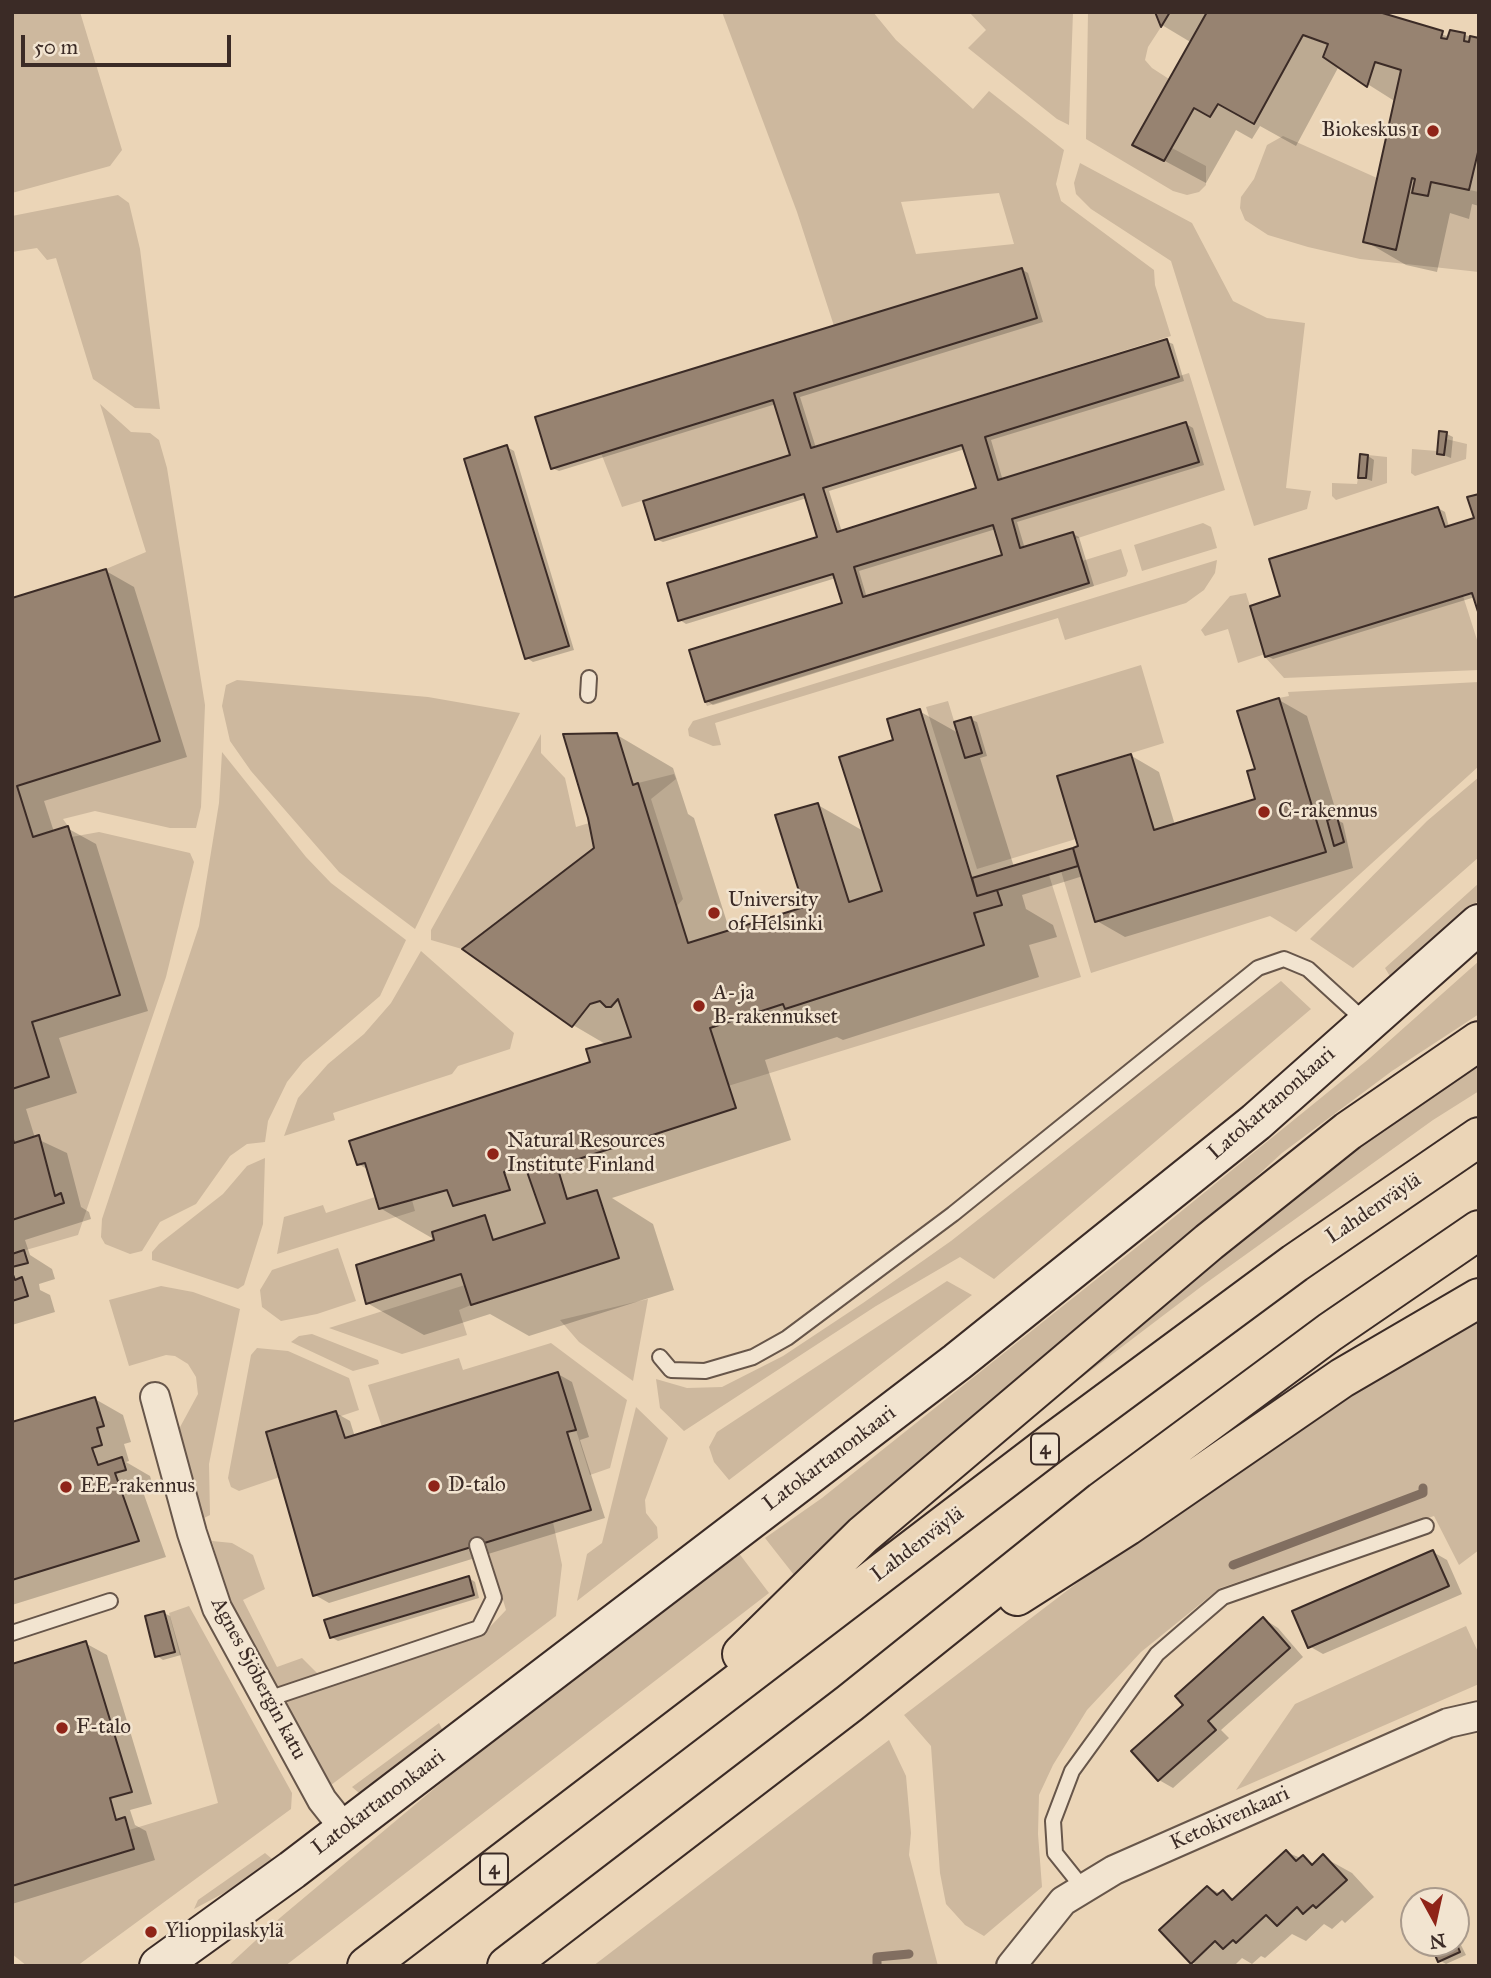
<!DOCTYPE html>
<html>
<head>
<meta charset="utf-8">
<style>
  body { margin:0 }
  #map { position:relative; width:1491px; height:1978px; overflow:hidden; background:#ebd5b7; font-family:"IM FELL Great Primer",serif }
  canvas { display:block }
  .frame { position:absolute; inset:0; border:14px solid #3b2b26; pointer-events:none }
  .north { position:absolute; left:1400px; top:1887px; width:70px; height:70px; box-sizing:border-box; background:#f2e4d0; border:2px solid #a99a8c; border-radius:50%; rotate:172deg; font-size:19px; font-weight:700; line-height:28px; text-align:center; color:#3b2b26 }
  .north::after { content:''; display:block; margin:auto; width:24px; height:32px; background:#8f2418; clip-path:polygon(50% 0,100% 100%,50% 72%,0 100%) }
  .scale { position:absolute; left:21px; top:35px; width:210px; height:32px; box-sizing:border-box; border:4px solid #3b2b26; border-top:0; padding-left:9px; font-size:21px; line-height:24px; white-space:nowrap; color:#3b2b26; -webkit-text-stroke:5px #f2e4d0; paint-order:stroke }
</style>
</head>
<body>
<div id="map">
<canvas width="1491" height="1978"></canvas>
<div class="frame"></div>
<div class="north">N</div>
<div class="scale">50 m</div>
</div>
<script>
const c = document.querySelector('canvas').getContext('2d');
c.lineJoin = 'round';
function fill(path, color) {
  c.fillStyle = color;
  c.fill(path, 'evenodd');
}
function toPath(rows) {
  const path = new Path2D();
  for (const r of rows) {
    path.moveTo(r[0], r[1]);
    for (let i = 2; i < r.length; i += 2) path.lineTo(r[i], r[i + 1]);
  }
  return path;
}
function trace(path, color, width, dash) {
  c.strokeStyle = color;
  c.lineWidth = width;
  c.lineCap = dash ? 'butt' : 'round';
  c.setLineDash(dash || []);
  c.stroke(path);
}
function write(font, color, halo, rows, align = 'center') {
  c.font = font + ' "IM FELL Great Primer",serif';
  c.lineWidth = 5;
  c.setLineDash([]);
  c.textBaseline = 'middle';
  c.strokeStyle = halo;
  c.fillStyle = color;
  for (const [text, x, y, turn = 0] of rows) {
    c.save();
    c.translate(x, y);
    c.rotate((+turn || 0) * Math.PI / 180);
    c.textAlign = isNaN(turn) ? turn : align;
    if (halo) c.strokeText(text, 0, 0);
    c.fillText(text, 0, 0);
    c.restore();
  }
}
fill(toPath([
  [12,12,80,12,122,150,110,166,12,193],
  [722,12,873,12,896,40,973,109,989,91,1064,150,1056,184,1061,201,1154,270,1155,285,1171,336,811,448,794,393,1037,318,1021,268,834,326,797,212],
  [999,193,1014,244,916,254,901,202],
  [969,12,1073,12,1069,125,1057,119,968,48,986,30],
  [1088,12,1155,12,1161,27,1148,47,1145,60,1152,68,1169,79,1132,145,1164,161,1172,148,1206,166,1206,185,1199,192,1187,195,1173,191,1086,139],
  [1283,136,1377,178,1363,242,1396,250,1409,192,1428,196,1431,182,1479,192,1479,272,1360,259,1308,247,1268,235,1245,220,1240,208,1241,197,1254,179,1267,145],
  [1080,163,1192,223,1233,301,1267,318,1305,323,1286,488,1311,491,1307,509,1254,526,1171,261,1091,209,1076,194,1074,183],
  [118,195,129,203,140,249,160,409,135,408,93,379,56,258,47,260,37,248,12,252,12,216],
  [1189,373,1225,490,1075,539,1073,532,1020,548,1012,519,1198,462,1187,423,998,480,985,437],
  [773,400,790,455,622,507,601,453],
  [100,404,131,432,150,433,159,440,167,468,205,705,201,807,196,828,170,828,95,811,63,819,68,826,33,837,17,786,160,740,106,569,146,552],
  [1446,439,1467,444,1466,459,1415,476,1411,473,1412,449,1437,451,1437,454,1444,455],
  [1368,455,1387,457,1387,483,1336,500,1332,496,1332,483,1357,484,1358,478,1365,478],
  [1203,523,1211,527,1217,548,1142,571,1134,545],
  [993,525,1002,555,863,597,854,567],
  [1121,549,1128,571,1126,576,707,706,705,702,1088,583,1082,561],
  [1217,560,1215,573,1204,590,1186,603,1065,640,1058,618,715,723,721,745,713,746,689,736,688,729,693,721],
  [1246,593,1265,654,1238,663,1228,629,1205,636,1201,630,1230,596],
  [1463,596,1479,646,1479,670,1284,678,1265,657],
  [1141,665,1164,743,1057,776,1076,839,977,869,926,707,948,701,965,757,982,753,971,717],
  [237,680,428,697,520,713,415,929,339,872,251,771,230,741,222,706,226,685],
  [1479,682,1479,766,1296,932,1270,916,1091,973,1061,871,1078,866,1096,922,1325,852,1279,698,1289,696,1288,692],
  [541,734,541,753,565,778,576,827,589,823,594,848,462,949,431,940,431,930],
  [222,752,306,857,331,883,406,940,380,996,303,1062,287,1082,268,1121,265,1142,247,1144,230,1156,196,1204,160,1222,142,1251,130,1254,105,1244,101,1237,102,1219,199,926,219,803],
  [674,774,676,779,651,799,683,899,677,906,638,783],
  [1479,777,1479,857,1353,968,1310,939,1427,821],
  [99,832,190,853,194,862,166,977,78,1235,12,1254,12,1220,64,1203,61,1194,56,1198,39,1135,14,1143,12,1136,12,1089,49,1077,32,1022,120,994,71,837],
  [1049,875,1081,977,728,1086,710,1028,783,1004,786,1009,984,945,974,913,1001,905,997,890],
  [1479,883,1479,900,1391,978,1385,968],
  [421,951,514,1033,510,1049,458,1066,452,1074,333,1113,335,1120,284,1136,298,1098,328,1064,364,1034,391,1003],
  [1479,961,1479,1014,1392,1071,1282,1153,1196,1232,875,1512,794,1575,765,1538,822,1498,1162,1227,1370,1058],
  [1281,981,1311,1009,994,1279,960,1257,876,1306,684,1431,660,1408,656,1379,687,1388,722,1387,783,1356,863,1303,951,1241],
  [1479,1049,1479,1091,1433,1120,1202,1286,1081,1378,1078,1375,1086,1365],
  [265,1158,263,1224,244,1285,238,1289,152,1260,152,1252,159,1244,223,1194,247,1166],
  [375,1197,379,1209,412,1200,415,1211,277,1254,284,1217,323,1205,326,1213],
  [338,1248,356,1301,317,1314,281,1321,262,1307,260,1290,272,1270],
  [947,1281,972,1295,729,1480,714,1462,709,1447,717,1432],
  [465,1285,471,1305,459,1310,467,1335,402,1354,329,1328],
  [161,1286,193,1292,240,1309,209,1464,210,1515,200,1520,180,1445,179,1429,198,1394,196,1377,188,1364,175,1356,166,1355,129,1366,109,1300],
  [648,1299,633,1381,579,1342,560,1320],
  [1479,1315,1479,1550,1459,1565,1434,1516,1220,1588,1141,1652,1087,1710,1053,1765,1039,1795,1038,1834,1042,1887,984,1936,965,1925,946,1904,940,1873,931,1746,904,1715,1081,1580,1246,1463],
  [312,1334,378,1360,379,1364,353,1371,291,1342,299,1336],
  [551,1343,627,1400,610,1468,590,1475,558,1372,382,1427,368,1385,459,1358,463,1370],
  [257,1348,288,1351,349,1378,359,1410,338,1417,336,1411,280,1477,239,1491,231,1487,228,1478,251,1355],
  [636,1407,668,1438,645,1500,646,1513,657,1527,658,1538,577,1601,587,1554,602,1543],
  [553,1522,562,1565,556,1616,331,1785,284,1707,285,1698,487,1630,506,1610,486,1543],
  [212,1541,232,1543,253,1555,265,1589,243,1600,277,1667,302,1658,319,1675,279,1689,230,1606],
  [738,1552,769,1593,285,1966,228,1966,281,1917,559,1684,563,1688],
  [189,1606,292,1793,291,1809,77,1966,27,1966,12,1954,12,1886,134,1849,129,1830,218,1803,169,1613],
  [1466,1626,1479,1654,1479,1684,1236,1790,1295,1704],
  [439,1723,443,1731,359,1793,352,1787],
  [889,1740,906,1776,911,1833,909,1855,938,1966,593,1966],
  [265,1853,278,1864,194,1909,198,1900]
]), '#cdb89e');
fill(toPath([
  [1157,12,1375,12,1450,37,1465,35,1479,39,1479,206,1472,204,1469,219,1450,213,1437,272,1406,265,1365,241,1396,102,1339,66,1296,146,1260,126,1252,139,1236,130,1206,183,1135,145,1192,43,1162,25],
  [1021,269,1028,273,1043,322,800,397,816,448,1166,341,1173,344,1184,381,991,440,1003,481,1186,424,1193,428,1204,465,1017,522,1025,549,1073,534,1079,537,1094,586,713,705,707,701,844,604,836,578,686,624,680,620,819,538,807,498,663,542,656,539,793,457,776,404,559,471,552,468],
  [965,449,978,489,842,532,829,491],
  [996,529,1004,556,867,598,859,571],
  [1447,434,1453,437,1451,458,1438,453],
  [507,447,514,451,574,650,533,662,527,658],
  [1368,456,1374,460,1372,481,1360,477],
  [1438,508,1445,512,1449,527,1476,519,1475,597,1273,659,1267,656,1282,597],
  [106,571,134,587,187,757,44,801,54,832,67,828,96,844,148,1011,59,1038,77,1093,26,1109,35,1138,67,1153,81,1207,89,1212,91,1219,25,1240,30,1255,52,1269,55,1279,39,1284,40,1290,50,1295,55,1312,12,1325,12,600],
  [1279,700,1307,716,1339,821,1343,823,1353,868,1125,937,1097,921,1083,876,1022,895,1026,909,1053,925,1057,937,1029,945,1039,977,843,1040,837,1037,765,1060,791,1140,612,1198,653,1224,674,1290,529,1336,490,1314,424,1335,367,1303,437,1241,380,1208,369,1170,358,1164,592,1063,607,1045,573,1025,465,949,596,849,617,735,673,768,688,814,694,818,730,932,806,908,818,805,865,832,896,741,919,711,960,734,970,719,977,722,987,756,980,758,1014,867,1080,847,1130,755,1159,772,1175,825,1258,800,1257,770],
  [558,1374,572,1382,589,1437,580,1440,605,1518,329,1603,315,1595,336,1413,350,1421,355,1437],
  [95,1399,123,1415,131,1442,124,1444,129,1461,126,1462,150,1476,153,1486,142,1489,166,1557,12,1605,12,1424],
  [1433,1552,1447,1560,1462,1594,1323,1654,1309,1646],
  [469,1578,475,1582,479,1598,338,1641,331,1637],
  [164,1613,170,1616,181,1655,163,1660,157,1656],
  [1264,1619,1278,1628,1303,1657,1221,1730,1229,1738,1173,1788,1159,1780,1185,1705],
  [85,1643,107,1655,152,1804,130,1810,135,1825,146,1831,155,1860,12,1904,12,1665],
  [1286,1852,1315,1864,1323,1857,1352,1873,1374,1897,1345,1923,1342,1920,1332,1929,1324,1924,1306,1941,1292,1934,1265,1958,1261,1956,1252,1964,1242,1958,1234,1966,1198,1966,1192,1962,1208,1888,1235,1899],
  [1456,1935,1466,1955,1446,1964,1439,1960,1456,1943]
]), '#0003');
trace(toPath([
  [1233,1565,1423,1493,1423,1488],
  [877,1966,877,1957,909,1954]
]), '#816e60', 9);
const building = toPath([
  [1155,12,1170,12,1161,27,1155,12],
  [1207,12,1379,12,1443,31,1441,38,1447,39,1450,30,1465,33,1464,41,1469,42,1470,36,1479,38,1479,148,1469,190,1431,182,1428,196,1412,193,1415,179,1412,178,1396,250,1363,242,1401,70,1375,62,1367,87,1323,57,1328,44,1303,35,1254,124,1218,104,1210,117,1194,108,1164,161,1132,145,1207,12],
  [1022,268,1037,318,794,393,811,448,1167,339,1179,377,985,437,998,480,1186,422,1199,462,1012,519,1020,548,1073,532,1089,583,705,702,689,650,842,603,833,574,678,621,667,583,817,537,804,494,655,540,643,501,790,455,773,400,551,469,535,417,1022,268],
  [962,445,976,488,837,532,823,488,962,445],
  [993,525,1002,555,863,597,854,567,993,525],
  [1439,431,1447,432,1444,455,1437,454,1439,431],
  [507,445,569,646,525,659,464,459,507,445],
  [1360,454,1368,455,1366,478,1358,478,1360,454],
  [1479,494,1479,615,1472,593,1265,657,1250,606,1280,596,1269,559,1438,507,1445,527,1474,518,1467,497,1479,494],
  [106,569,160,741,17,786,33,837,68,826,120,995,32,1022,49,1077,12,1089,12,598,106,569],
  [1279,698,1326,852,1095,922,1073,848,1078,846,1057,776,1131,754,1154,830,1255,799,1247,771,1255,769,1237,711,1279,698],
  [920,709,977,896,997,890,1002,905,974,913,984,945,785,1009,783,1004,710,1028,736,1108,557,1166,567,1199,597,1190,619,1258,471,1305,461,1274,366,1304,356,1265,434,1240,432,1232,485,1215,493,1240,545,1223,525,1166,504,1172,510,1190,453,1206,447,1190,379,1209,365,1163,357,1165,349,1141,590,1062,586,1049,631,1037,618,999,611,1007,606,1007,600,1001,590,1004,572,1027,462,949,594,848,588,818,563,734,617,733,633,785,638,783,688,943,804,907,775,815,818,803,849,902,882,891,839,757,893,740,887,719,920,709],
  [971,717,982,753,965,758,954,722,971,717],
  [1337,817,1344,842,1334,846,1327,820,1337,817],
  [1073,848,1078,866,977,896,972,878,1073,848],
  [39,1135,55,1196,61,1193,64,1203,12,1220,12,1136,14,1143,39,1135],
  [24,1250,28,1263,12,1267,12,1254,24,1250],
  [12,1272,15,1280,22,1277,28,1296,12,1301,12,1272],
  [558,1372,576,1430,567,1432,591,1510,313,1596,266,1432,336,1411,345,1438,558,1372],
  [95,1397,104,1426,97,1428,102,1445,92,1448,98,1465,122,1457,126,1470,115,1473,139,1541,12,1580,12,1422,95,1397],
  [1433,1550,1449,1586,1308,1648,1292,1611,1433,1550],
  [469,1576,474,1595,330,1638,324,1620,469,1576],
  [164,1611,175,1652,155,1657,145,1616,164,1611],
  [1263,1617,1290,1648,1208,1721,1216,1730,1158,1781,1131,1751,1183,1705,1175,1696,1263,1617],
  [86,1641,132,1792,110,1798,116,1820,125,1817,134,1849,12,1886,12,1664,86,1641],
  [1286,1850,1296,1861,1303,1855,1312,1865,1323,1854,1347,1880,1316,1908,1313,1905,1303,1914,1297,1907,1277,1926,1266,1915,1236,1943,1233,1940,1223,1949,1215,1941,1191,1964,1159,1930,1207,1886,1217,1895,1223,1890,1232,1900,1286,1850],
  [1456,1942,1460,1952,1438,1962,1430,1943,1456,1942]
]);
fill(building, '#978371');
trace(building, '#3b2b26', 2);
const lane = toPath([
  [588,695,589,678],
  [660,1357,671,1370,705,1371,753,1357,787,1338,953,1214,1258,968,1284,959,1308,969,1365,1021],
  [12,1633,110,1601],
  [268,1699,479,1628,494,1598,477,1545],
  [1083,1888,1055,1853,1053,1821,1072,1771,1157,1654,1223,1597,1426,1526]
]);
const street = toPath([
  [155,1397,192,1533,217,1608,322,1800,345,1829],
  [1011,1966,1063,1901,1114,1870,1448,1723,1479,1716]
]);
const secondary = toPath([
  [159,1966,292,1870,957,1362,1256,1122,1479,924]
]);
const highway = toPath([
  [1017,1596,1127,1526,1342,1378,1479,1298],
  [742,1654,863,1535,1209,1242,1348,1131,1479,1041],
  [367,1966,1053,1442,1295,1263,1479,1137],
  [507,1966,850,1703,1102,1501,1330,1332,1479,1230]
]);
trace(lane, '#67564a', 18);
trace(street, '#67564a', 32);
trace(secondary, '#3b2b26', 42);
trace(highway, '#3b2b26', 42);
trace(lane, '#f2e4d0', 14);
trace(street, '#f2e4d0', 28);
trace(secondary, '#f2e4d0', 38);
trace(highway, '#ebd5b7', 38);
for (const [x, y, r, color] of [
  [1433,131,7,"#8f2418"],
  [1264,812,7,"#8f2418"],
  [714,913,7,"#8f2418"],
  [699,1006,7,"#8f2418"],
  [493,1154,7,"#8f2418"],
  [434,1486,7,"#8f2418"],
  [66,1487,7,"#8f2418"],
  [62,1728,7,"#8f2418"],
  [151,1932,7,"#8f2418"]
]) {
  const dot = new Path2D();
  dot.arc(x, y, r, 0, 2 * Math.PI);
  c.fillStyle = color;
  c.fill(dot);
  trace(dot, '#f2e4d0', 2.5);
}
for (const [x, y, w] of [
  [1045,1449,28],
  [494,1869,28]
]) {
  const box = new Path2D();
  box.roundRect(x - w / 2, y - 15.5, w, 31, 5);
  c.fillStyle = '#f2e4d0';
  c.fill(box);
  trace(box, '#3b2b26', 2);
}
write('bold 19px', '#3b2b26', null, [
  ["4",1045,1449],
  ["4",494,1869]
]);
write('21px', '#3b2b26', '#f2e4d0', [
  ["Biokeskus 1",1419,131,"right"],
  ["C-rakennus",1278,812],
  ["University",728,901],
  ["of Helsinki",728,925],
  ["A- ja",713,994],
  ["B-rakennukset",713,1018],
  ["Natural Resources",507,1142],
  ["Institute Finland",507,1166],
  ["D-talo",448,1486],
  ["EE-rakennus",80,1487],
  ["F-talo",76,1728],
  ["Ylioppilaskylä",165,1932]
], 'left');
write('21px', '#3b2b26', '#f2e4d0', [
  ["Latokartanonkaari",1272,1104,-41],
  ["Lahdenväylä",1374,1209,-34],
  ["Latokartanonkaari",830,1459,-37],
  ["Lahdenväylä",918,1545,-37],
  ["Agnes Sjöbergin katu",258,1679,62],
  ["Latokartanonkaari",379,1803,-37],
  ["Ketokivenkaari",1230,1819,-24]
]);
</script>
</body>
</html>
